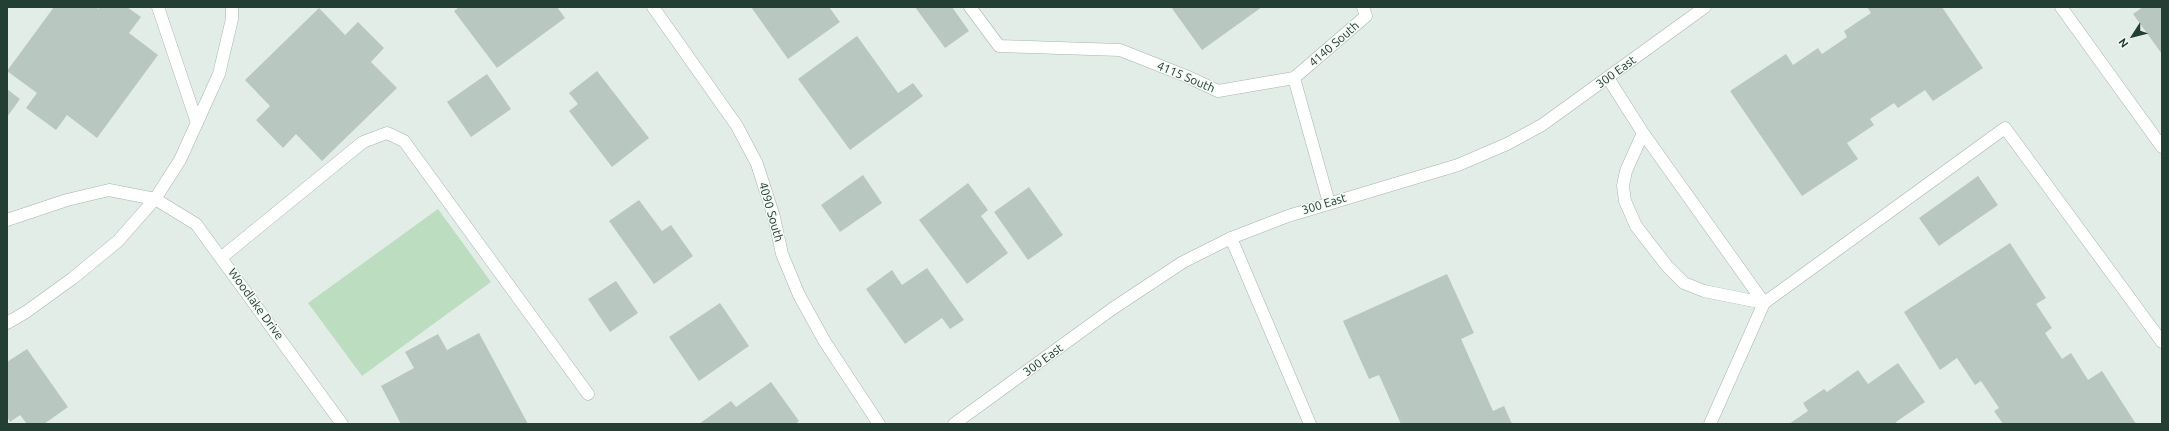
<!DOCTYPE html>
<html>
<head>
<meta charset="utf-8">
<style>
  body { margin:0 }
  #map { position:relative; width:2169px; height:431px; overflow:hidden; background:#e3ede7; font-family:Ubuntu,sans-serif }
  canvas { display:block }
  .frame { position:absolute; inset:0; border:8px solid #233e32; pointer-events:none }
  .north { position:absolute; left:2113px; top:16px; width:40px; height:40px; -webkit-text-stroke:3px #f3f9f5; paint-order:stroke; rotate:234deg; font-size:11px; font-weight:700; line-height:16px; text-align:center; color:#233e32 }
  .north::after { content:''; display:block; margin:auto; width:14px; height:18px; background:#233e32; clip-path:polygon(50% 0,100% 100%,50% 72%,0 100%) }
</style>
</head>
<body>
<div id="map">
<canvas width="2169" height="431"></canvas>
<div class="frame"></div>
<div class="north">N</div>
</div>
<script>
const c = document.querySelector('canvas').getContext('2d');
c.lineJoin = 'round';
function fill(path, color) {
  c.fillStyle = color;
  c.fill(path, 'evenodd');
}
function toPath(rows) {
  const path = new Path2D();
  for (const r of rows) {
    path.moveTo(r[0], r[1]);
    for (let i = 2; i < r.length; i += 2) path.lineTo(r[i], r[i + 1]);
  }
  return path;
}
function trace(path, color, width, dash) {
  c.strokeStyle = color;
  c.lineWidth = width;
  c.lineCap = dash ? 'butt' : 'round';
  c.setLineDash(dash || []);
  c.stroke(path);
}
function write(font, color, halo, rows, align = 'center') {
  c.font = font + ' Ubuntu,sans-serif';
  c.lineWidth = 3;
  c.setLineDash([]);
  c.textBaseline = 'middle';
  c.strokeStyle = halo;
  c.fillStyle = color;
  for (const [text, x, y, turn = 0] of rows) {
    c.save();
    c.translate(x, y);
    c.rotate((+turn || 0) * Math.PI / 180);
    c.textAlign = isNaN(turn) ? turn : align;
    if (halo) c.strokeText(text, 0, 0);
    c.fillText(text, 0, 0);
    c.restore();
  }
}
fill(toPath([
  [438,209,491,282,362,376,308,303]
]), '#bcddc0');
fill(toPath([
  [54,7,96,7,98,9,100,7,127,7,141,17,129,33,158,55,97,138,67,115,56,130,26,108,37,93,7,71],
  [459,7,557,7,565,18,497,68,454,11],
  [751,7,829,7,840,22,788,59],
  [915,7,952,7,969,31,945,48],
  [1171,7,1262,7,1202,50],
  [1867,7,1942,7,1983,68,1933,101,1925,90,1898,108,1894,103,1870,119,1874,125,1847,143,1858,159,1802,196,1730,91,1786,54,1793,65,1818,48,1822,54,1847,37,1844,31,1871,13],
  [2143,7,2162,7,2162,54,2133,14],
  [319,8,345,35,358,22,384,48,371,62,397,88,322,161,296,134,283,148,256,120,270,106,245,80],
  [857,36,898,93,913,83,923,96,850,150,798,79],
  [597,71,649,138,612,167,569,111,578,104,569,93],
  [487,74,511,109,471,137,447,102],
  [7,89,20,99,7,117],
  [863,175,882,203,840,232,821,205],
  [1978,176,1998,205,1939,246,1919,218],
  [968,183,988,210,981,216,1008,253,967,284,919,220],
  [1029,187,1063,235,1028,260,994,212],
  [639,200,662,231,671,225,693,256,654,284,609,221],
  [2010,243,2046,298,2036,304,2052,328,2045,333,2062,359,2071,353,2088,380,2102,371,2136,424,2003,424,1994,411,1999,408,1981,381,1975,385,1957,358,1940,370,1904,312],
  [927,268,964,320,950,329,942,318,905,344,866,289,892,270,902,285],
  [1447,274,1474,333,1461,339,1493,411,1504,406,1512,424,1401,424,1379,375,1369,379,1343,321],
  [616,281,638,313,610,332,588,299],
  [720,303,749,346,699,381,669,337],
  [479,333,528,424,401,424,381,386,414,368,405,352,438,334,447,350],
  [27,349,68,407,44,424,27,424,20,415,10,422,7,417,7,362],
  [1898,363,1925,402,1896,422,1897,424,1789,424,1808,411,1803,403,1824,389,1827,392,1858,370,1868,384],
  [771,382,799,421,795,424,699,424,731,401,736,407]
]), '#b8c7bf');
const service = toPath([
  [158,7,197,123],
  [2061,7,2162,147],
  [1608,78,1643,133,1764,303],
  [1643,133,1626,171,1623,186,1625,201,1636,226,1667,266,1684,283,1704,291,1764,303],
  [7,220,67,200,109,190,155,199],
  [1231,238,1310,424],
  [222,257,363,142,387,133,404,141,588,394],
  [1710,424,1764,303,2005,128,2162,342]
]);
const minor = toPath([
  [232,7,232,19,219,74,180,160,155,199,196,224,342,424],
  [653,7,737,126,757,164,774,217,782,254,799,295,825,342,879,424],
  [970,7,999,46,1120,50,1186,76,1218,91,1294,78,1329,203],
  [1294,78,1366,16,1363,7],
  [7,323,26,312,73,278,118,241,155,199]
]);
const tertiary = toPath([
  [954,424,1112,309,1183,262,1231,238,1288,216,1458,165,1507,144,1542,125,1705,7]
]);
trace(service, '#a6b5ad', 13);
trace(minor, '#a6b5ad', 13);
trace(tertiary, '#a6b5ad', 13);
trace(service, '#fff', 12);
trace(minor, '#fff', 12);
trace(tertiary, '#fff', 12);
write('12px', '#233e32', '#f3f9f5', [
  ["4140 South",1334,44,-41],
  ["300 East",1616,72,-36],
  ["4115 South",1186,77,23],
  ["300 East",1324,204,-17],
  ["4090 South",771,212,74],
  ["Woodlake Drive",256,304,54],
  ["300 East",1043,360,-36]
]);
</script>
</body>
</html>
